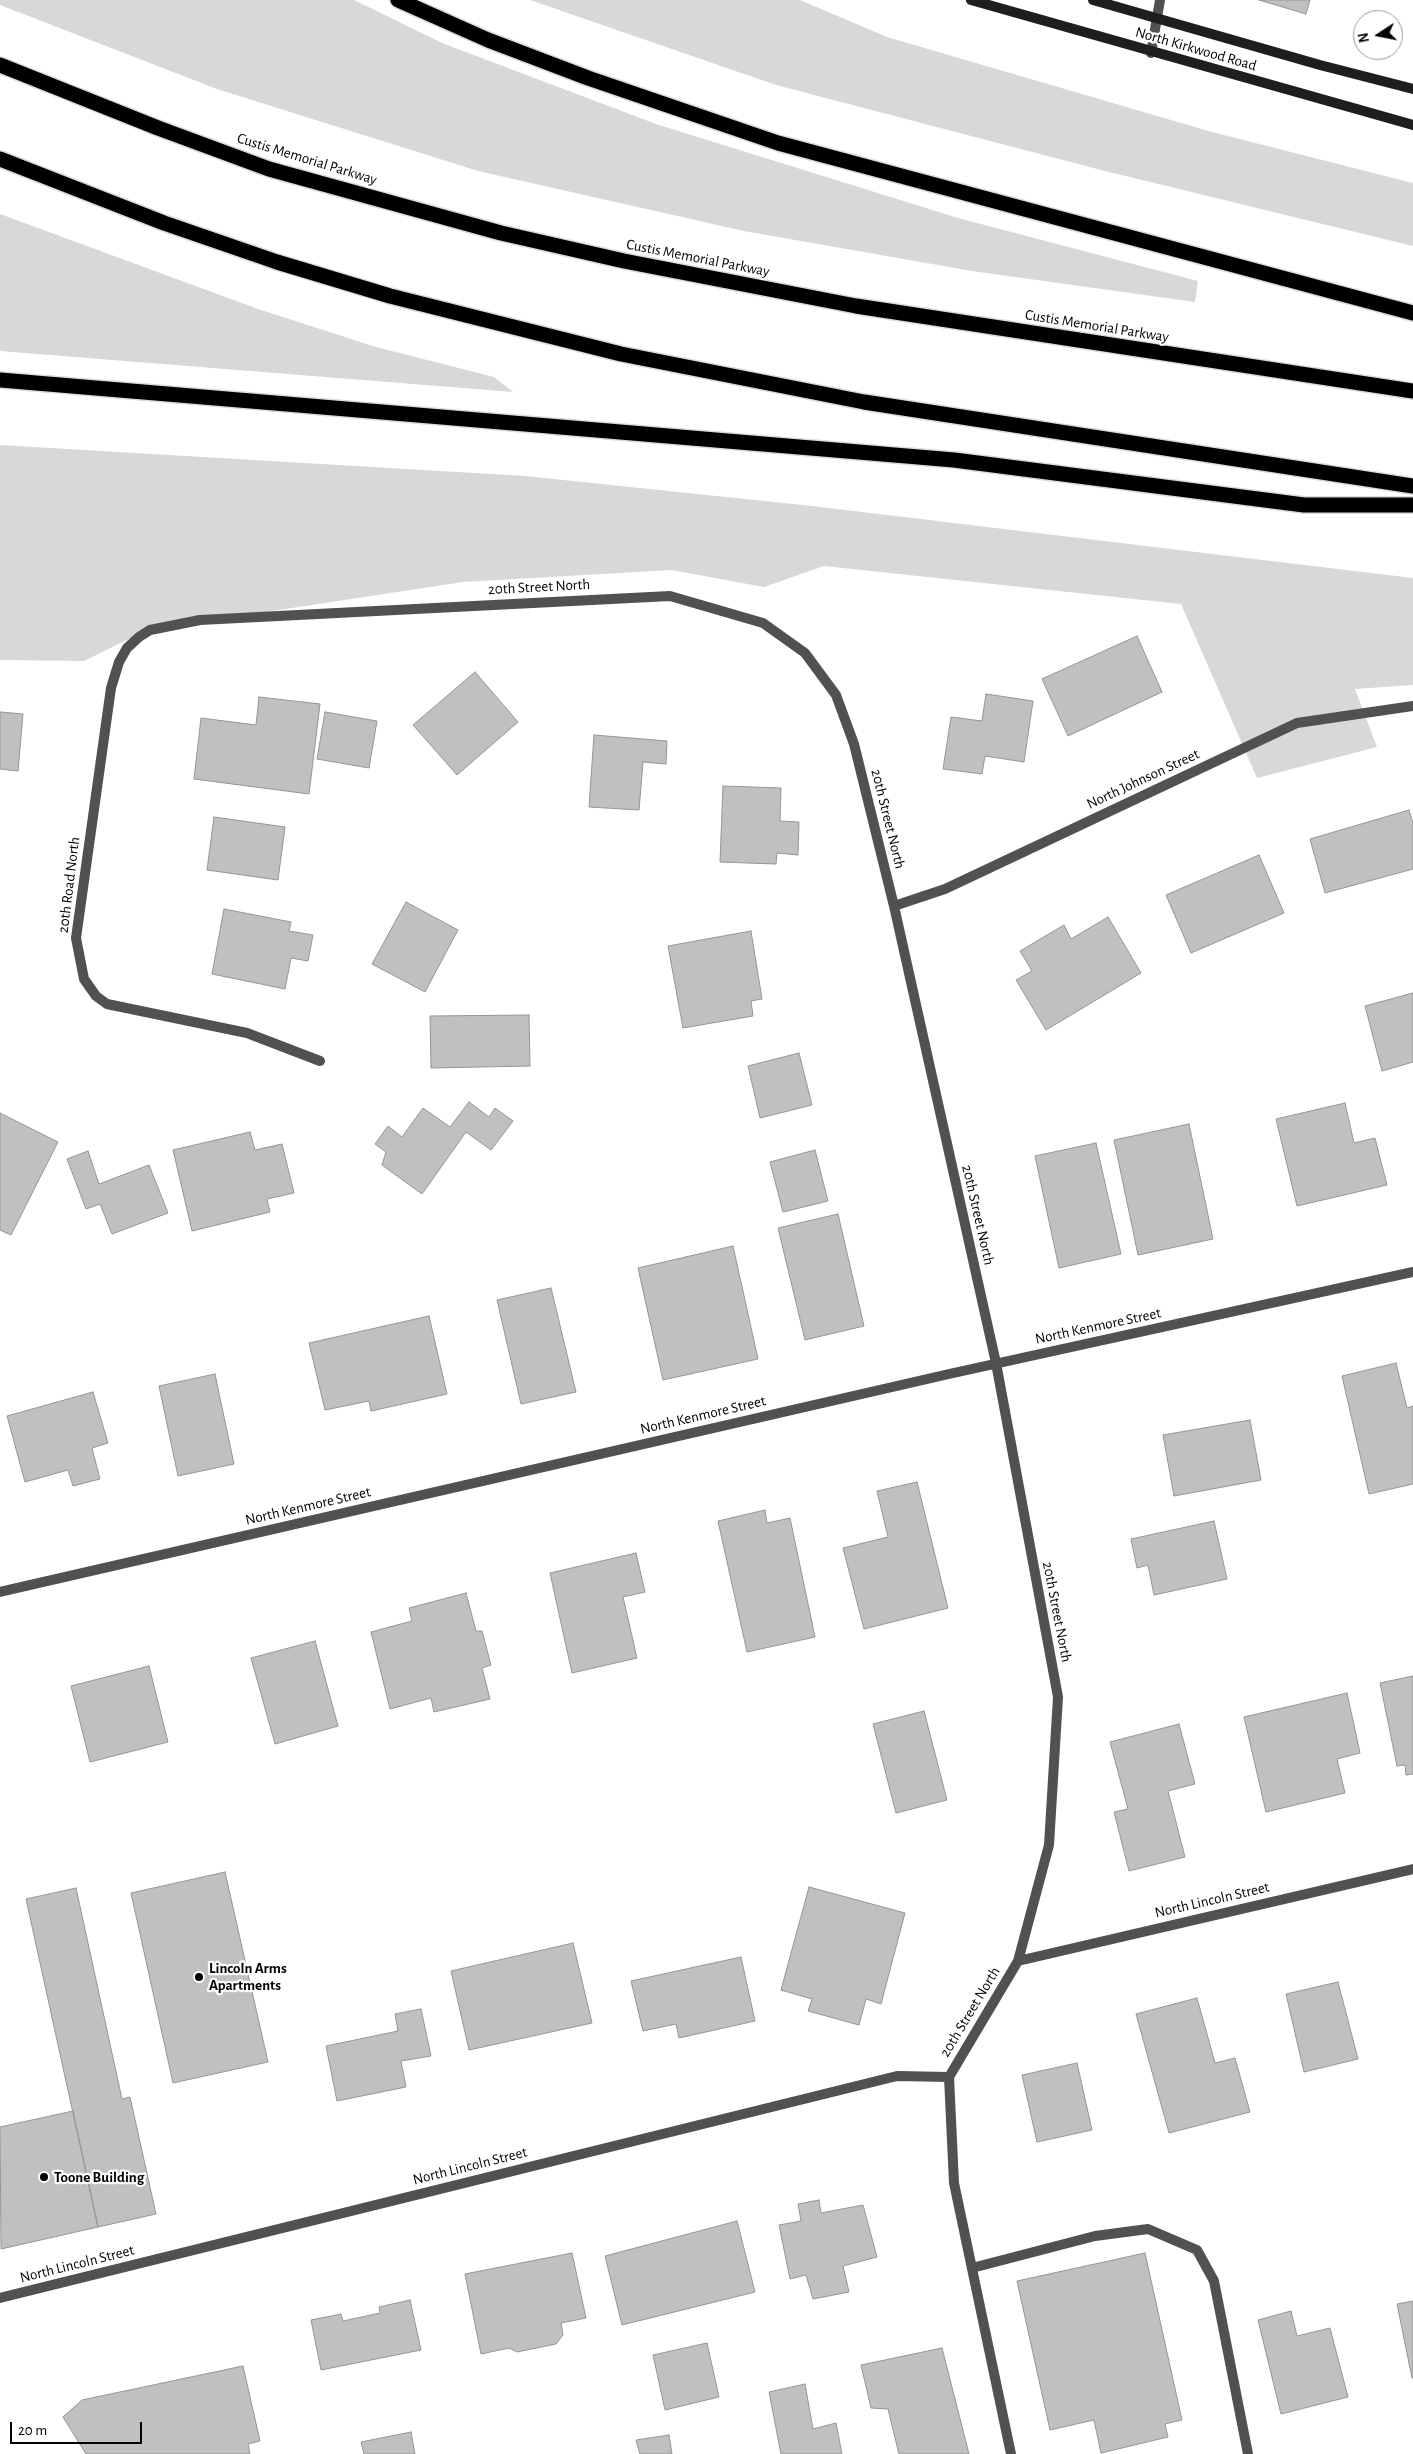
<!DOCTYPE html>
<html>
<head>
<meta charset="utf-8">
<style>
  body { margin:0 }
  #map { position:relative; width:1413px; height:2454px; overflow:hidden; background:#fff; font-family:"Alegreya Sans",sans-serif }
  canvas { display:block }
  .north { position:absolute; left:1353px; top:10px; width:50px; height:50px; box-sizing:border-box; background:#fff; border:1px solid #999; border-radius:50%; rotate:259deg; font-size:14px; font-weight:700; line-height:20px; text-align:center; color:#000 }
  .north::after { content:''; display:block; margin:auto; width:18px; height:22px; background:#000; clip-path:polygon(50% 0,100% 100%,50% 72%,0 100%) }
  .scale { position:absolute; left:10px; top:2422px; width:132px; height:22px; box-sizing:border-box; border:2px solid #000; border-top:0; padding-left:6px; font-size:15px; line-height:18px; white-space:nowrap; color:#000; -webkit-text-stroke:4px #fff; paint-order:stroke }
</style>
</head>
<body>
<div id="map">
<canvas width="1413" height="2454"></canvas>
<div class="north">N</div>
<div class="scale">20 m</div>
</div>
<script>
const c = document.querySelector('canvas').getContext('2d');
c.lineJoin = 'round';
function fill(path, color) {
  c.fillStyle = color;
  c.fill(path, 'evenodd');
}
function toPath(rows) {
  const path = new Path2D();
  for (const r of rows) {
    path.moveTo(r[0], r[1]);
    for (let i = 2; i < r.length; i += 2) path.lineTo(r[i], r[i + 1]);
  }
  return path;
}
function trace(path, color, width, dash) {
  c.strokeStyle = color;
  c.lineWidth = width;
  c.lineCap = dash ? 'butt' : 'round';
  c.setLineDash(dash || []);
  c.stroke(path);
}
function write(font, color, halo, rows, align = 'center') {
  c.font = font + ' "Alegreya Sans",sans-serif';
  c.lineWidth = 4.5;
  c.setLineDash([]);
  c.textBaseline = 'middle';
  c.strokeStyle = halo;
  c.fillStyle = color;
  for (const [text, x, y, turn = 0] of rows) {
    c.save();
    c.translate(x, y);
    c.rotate((+turn || 0) * Math.PI / 180);
    c.textAlign = isNaN(turn) ? turn : align;
    if (halo) c.strokeText(text, 0, 0);
    c.fillText(text, 0, 0);
    c.restore();
  }
}
fill(toPath([
  [0,0,354,0,442,43,656,124,958,218,1198,281,1195,302,972,271,744,231,478,171,217,89,0,5],
  [530,0,800,0,887,37,1212,132,1413,183,1413,246,1105,171,776,85],
  [0,214,258,309,376,347,494,377,513,392,0,351],
  [0,445,525,476,812,506,1413,578,1413,685,1355,689,1377,747,1257,778,1181,604,824,566,764,587,671,570,463,582,147,630,84,661,0,660]
]), '#d8d8d8');
const building = toPath([
  [1259,0,1310,0,1306,14,1259,0],
  [1137,636,1162,692,1068,736,1042,679,1137,636],
  [475,672,518,722,457,775,413,725,475,672],
  [986,694,1033,701,1024,762,985,756,982,774,943,769,951,717,982,721,986,694],
  [259,697,320,704,309,794,194,779,201,718,256,725,259,697],
  [0,712,23,714,18,771,0,769,0,712],
  [325,712,377,721,369,768,317,759,325,712],
  [594,735,667,741,666,764,643,762,639,810,589,807,594,735],
  [723,786,781,788,780,821,799,822,798,855,777,853,776,864,720,862,723,786],
  [1409,810,1413,823,1413,869,1325,893,1310,839,1409,810],
  [214,817,285,827,278,880,207,870,214,817],
  [1259,855,1284,913,1191,953,1166,895,1259,855],
  [406,902,458,930,425,992,372,964,406,902],
  [224,909,291,922,289,931,313,935,308,961,291,958,285,989,212,974,224,909],
  [1108,917,1141,973,1046,1030,1016,980,1032,971,1020,951,1064,925,1071,939,1108,917],
  [751,931,762,999,751,1001,753,1016,683,1028,668,946,751,931],
  [1413,993,1413,1062,1382,1071,1365,1006,1413,993],
  [529,1015,530,1066,431,1068,430,1016,529,1015],
  [799,1053,812,1105,760,1118,748,1066,799,1053],
  [469,1102,489,1117,495,1108,513,1121,491,1150,466,1132,422,1194,382,1165,386,1152,375,1144,388,1126,402,1137,423,1108,450,1127,469,1102],
  [1345,1103,1354,1143,1375,1138,1387,1185,1297,1206,1276,1119,1345,1103],
  [0,1113,58,1142,11,1235,0,1230,0,1113],
  [1189,1124,1213,1239,1138,1255,1114,1140,1189,1124],
  [250,1132,255,1150,282,1144,294,1193,267,1199,270,1212,192,1231,173,1150,250,1132],
  [1096,1143,1121,1254,1059,1268,1035,1156,1096,1143],
  [815,1150,828,1201,783,1212,770,1162,815,1150],
  [88,1151,99,1184,149,1165,168,1213,112,1234,100,1204,86,1209,67,1159,88,1151],
  [838,1214,864,1326,805,1340,778,1228,838,1214],
  [733,1246,758,1359,663,1380,638,1268,733,1246],
  [551,1288,576,1392,521,1404,497,1300,551,1288],
  [429,1316,447,1394,371,1411,369,1401,325,1410,309,1343,429,1316],
  [1396,1363,1407,1408,1413,1406,1413,1484,1369,1494,1342,1376,1396,1363],
  [215,1374,234,1464,178,1476,159,1386,215,1374],
  [93,1392,108,1443,92,1448,100,1479,73,1486,68,1470,25,1482,7,1416,93,1392],
  [1250,1420,1261,1480,1174,1496,1163,1435,1250,1420],
  [917,1482,948,1608,864,1629,843,1548,888,1537,877,1491,917,1482],
  [765,1510,767,1523,790,1518,815,1637,747,1652,718,1521,765,1510],
  [1214,1521,1227,1579,1154,1595,1148,1565,1137,1568,1131,1539,1214,1521],
  [636,1553,645,1592,623,1597,637,1658,572,1673,550,1573,636,1553],
  [466,1593,476,1631,482,1631,491,1665,482,1668,490,1699,434,1712,431,1698,390,1709,371,1632,412,1621,409,1608,466,1593],
  [315,1641,338,1726,275,1744,251,1658,315,1641],
  [149,1666,168,1742,90,1762,71,1686,149,1666],
  [1413,1676,1413,1774,1406,1775,1405,1765,1397,1766,1380,1683,1413,1676],
  [1347,1693,1360,1753,1337,1759,1345,1793,1266,1812,1244,1717,1347,1693],
  [924,1711,947,1800,896,1813,873,1724,924,1711],
  [1179,1724,1195,1784,1168,1791,1185,1857,1129,1871,1114,1812,1128,1809,1110,1742,1179,1724],
  [225,1872,268,2062,173,2083,131,1893,225,1872],
  [809,1887,905,1913,881,2004,866,1999,859,2025,808,2011,812,1999,781,1990,809,1887],
  [76,1888,122,2099,130,2097,156,2214,98,2227,26,1899,76,1888],
  [573,1943,592,2023,469,2050,451,1971,573,1943],
  [741,1957,755,2021,679,2038,676,2024,643,2031,631,1981,741,1957],
  [1338,1982,1358,2059,1304,2072,1286,1994,1338,1982],
  [1197,1998,1215,2063,1235,2058,1250,2112,1169,2133,1136,2014,1197,1998],
  [421,2009,431,2056,401,2061,406,2087,337,2101,326,2046,398,2031,395,2014,421,2009],
  [1077,2063,1092,2130,1037,2142,1022,2075,1077,2063],
  [73,2111,98,2227,1,2249,0,2127,73,2111],
  [819,2200,821,2213,863,2205,877,2257,843,2266,849,2292,813,2299,806,2275,790,2279,779,2225,801,2221,798,2204,819,2200],
  [737,2221,755,2292,622,2325,605,2256,737,2221],
  [572,2253,586,2318,561,2323,563,2335,556,2344,517,2352,509,2348,481,2354,465,2274,572,2253],
  [1145,2253,1182,2420,1165,2424,1168,2437,1101,2453,1094,2420,1050,2430,1017,2281,1145,2253],
  [410,2300,421,2350,321,2370,311,2320,341,2314,343,2321,380,2313,379,2307,410,2300],
  [1413,2301,1413,2378,1412,2378,1397,2304,1413,2301],
  [1291,2311,1297,2336,1330,2328,1348,2397,1281,2414,1258,2320,1291,2311],
  [707,2343,719,2397,665,2410,653,2355,707,2343],
  [942,2348,969,2454,899,2454,888,2409,871,2408,861,2365,942,2348],
  [243,2366,260,2441,248,2444,250,2454,86,2454,63,2417,82,2400,243,2366],
  [805,2384,813,2429,836,2423,842,2454,781,2454,769,2392,805,2384],
  [411,2432,415,2454,364,2454,361,2442,411,2432],
  [669,2435,672,2454,640,2454,636,2440,669,2435]
]);
fill(building, '#c0c0c0');
trace(building, '#959595', 1);
const highway = toPath([
  [398,0,488,40,588,78,778,143,1413,313],
  [0,65,158,128,269,169,501,233,624,261,856,306,1413,391],
  [0,159,164,223,277,262,390,296,621,354,864,402,1413,486],
  [0,380,954,460,1304,505,1413,505]
]);
trace(highway, '#dbdbdb', 18);
trace(toPath([
  [972,2268,1095,2236,1148,2229,1197,2250,1214,2281,1248,2454]
]), '#515151', 10);
trace(toPath([
  [1151,53,1160,0],
  [894,906,945,889,1297,723,1413,706],
  [320,1061,247,1033,107,1004,96,996,84,979,76,938,111,688,119,662,127,648,139,637,150,630,200,620,670,596,763,623,805,653,836,695,854,744,894,906,996,1363,1058,1697,1049,1845,1018,1961,949,2077,954,2183,1011,2454],
  [0,1592,949,1374,1413,1272],
  [1018,1961,1413,1869],
  [0,2298,897,2076,949,2077]
]), '#515151', 10);
trace(toPath([
  [971,0,1413,125],
  [1093,0,1320,65,1413,89]
]), '#1e1e1e', 10);
trace(highway, '#000', 15);
for (const [x, y, r, color] of [
  [199,1977,5,"#000"],
  [44,2177,5,"#000"]
]) {
  const dot = new Path2D();
  dot.arc(x, y, r, 0, 2 * Math.PI);
  c.fillStyle = color;
  c.fill(dot);
  trace(dot, '#fff', 2);
}
write('15px', '#000', '#fff', [
  ["North Kirkwood Road",1196,49,16],
  ["Custis Memorial Parkway",307,159,17],
  ["Custis Memorial Parkway",698,258,11],
  ["Custis Memorial Parkway",1097,326,9],
  ["20th Street North",539,587,-3],
  ["North Johnson Street",1143,779,-25],
  ["20th Street North",888,819,76],
  ["20th Road North",69,885,-83],
  ["20th Street North",978,1215,77],
  ["North Kenmore Street",1098,1326,-12],
  ["North Kenmore Street",703,1415,-13],
  ["North Kenmore Street",308,1506,-13],
  ["20th Street North",1057,1612,79],
  ["North Lincoln Street",1212,1900,-13],
  ["20th Street North",970,2012,-59],
  ["North Lincoln Street",470,2166,-14],
  ["North Lincoln Street",77,2264,-14]
]);
write('bold 15px', '#000', '#fff', [
  ["Lincoln Arms",209,1968],
  ["Apartments",209,1985],
  ["Toone Building",54,2177]
], 'left');
</script>
</body>
</html>
